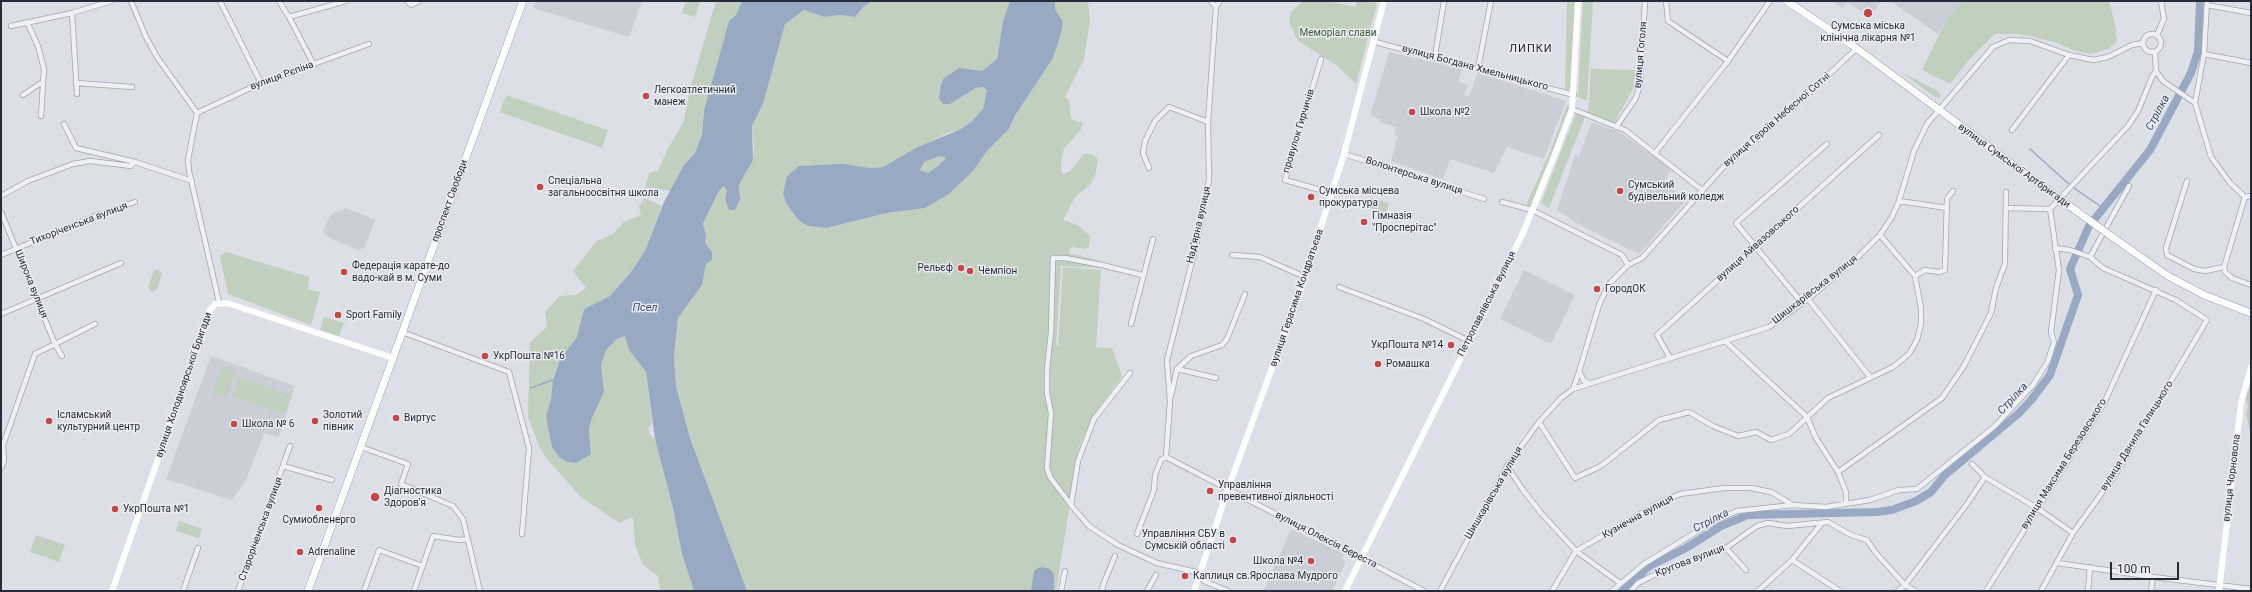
<!DOCTYPE html>
<html>
<head>
<meta charset="utf-8">
<style>
  body { margin:0 }
  #map { position:relative; width:2252px; height:592px; overflow:hidden; background:#dcdfe6; font-family:Roboto,sans-serif }
  canvas { display:block }
  .frame { position:absolute; inset:0; border:2px solid #272c3b; pointer-events:none }
  .scale { position:absolute; left:2110px; top:562px; width:69px; height:18px; box-sizing:border-box; border:2px solid #272c3b; border-top:0; padding-left:5px; font-size:12px; line-height:14px; white-space:nowrap; color:#272c3b; -webkit-text-stroke:3px #eceef3; paint-order:stroke }
</style>
</head>
<body>
<div id="map">
<canvas width="2252" height="592"></canvas>
<div class="frame"></div>
<div class="scale">100 m</div>
</div>
<script>
const c = document.querySelector('canvas').getContext('2d');
c.lineJoin = 'round';
function fill(path, color) {
  c.fillStyle = color;
  c.fill(path, 'evenodd');
}
function toPath(rows) {
  const path = new Path2D();
  for (const r of rows) {
    if (r.length === 3) {
      path.moveTo(r[0] + r[2], r[1]);
      path.arc(r[0], r[1], r[2], 0, 2 * Math.PI);
      continue;
    }
    path.moveTo(r[0], r[1]);
    for (let i = 2; i < r.length; i += 2) path.lineTo(r[i], r[i + 1]);
  }
  return path;
}
function trace(path, color, width, dash) {
  c.strokeStyle = color;
  c.lineWidth = width;
  c.lineCap = dash ? 'butt' : 'round';
  c.setLineDash(dash || []);
  c.stroke(path);
}
function write(font, color, halo, rows, align = 'center') {
  c.font = font + ' Roboto,sans-serif';
  c.lineWidth = 3;
  c.setLineDash([]);
  c.textBaseline = 'middle';
  c.strokeStyle = halo;
  c.fillStyle = color;
  for (const [text, x, y, turn = 0] of rows) {
    c.save();
    c.translate(x, y);
    c.rotate((+turn || 0) * Math.PI / 180);
    c.textAlign = isNaN(turn) ? turn : align;
    if (halo) c.strokeText(text, 0, 0);
    c.fillText(text, 0, 0);
    c.restore();
  }
}
fill(toPath([
  [536,1,642,1,629,37,533,8],
  [1832,1,1881,1,1870,17,1850,4,1847,2,1843,8],
  [1890,1,1962,1,1946,20,1938,34],
  [1389,52,1462,69,1458,81,1468,85,1464,95,1469,96,1478,73,1566,101,1544,159,1507,147,1494,173,1450,159,1443,179,1391,161,1398,136,1394,135,1396,127,1380,122,1381,120,1370,116],
  [1592,122,1619,132,1672,169,1664,182,1686,200,1639,254,1578,224,1557,210,1575,155,1579,156],
  [346,208,375,220,365,247,359,250,331,239,323,232,330,215],
  [1524,270,1575,295,1551,344,1500,319],
  [211,356,295,386,279,437,264,433,246,480,232,500,166,479],
  [1291,529,1344,554,1342,559,1346,562,1332,591,1264,590]
]), '#cbced7');
fill(toPath([
  [686,1,700,1,695,17,682,13],
  [716,1,742,1,736,15,729,21,704,110,702,135,695,153,684,165,671,191,645,187,649,173,659,170,666,152,684,121,690,89],
  [872,1,1010,1,1010,3,1003,21,997,59,982,71,943,79,940,88,939,98,961,98,976,88,983,87,987,90,983,109,971,122,961,129,947,133,883,167,870,168,851,165,799,166,787,176,783,193,786,203,797,220,808,226,826,228,887,213,925,208,949,194,973,171,987,151,1009,129,1015,117,1053,58,1063,22,1055,9,1055,1,1088,1,1090,21,1084,59,1065,97,1069,100,1071,119,1083,123,1080,131,1064,148,1061,162,1062,172,1063,174,1070,171,1084,154,1092,154,1098,159,1096,172,1091,184,1075,197,1063,220,1078,225,1090,236,1089,247,1084,249,1073,247,1070,248,1069,253,1100,261,1100,268,1061,266,1056,345,1066,346,1058,345,1063,267,1101,270,1096,347,1112,348,1122,376,1092,418,1079,447,1056,591,747,591,690,438,676,386,674,356,678,318,702,285,706,264,712,252,705,243,706,235,703,225,719,191,723,186,727,190,725,199,735,210,740,200,739,185,753,160,754,146,752,126,763,104,785,24,804,10,824,17,840,15,855,17,864,6],
  [1303,1,1327,1,1356,7,1357,1,1377,3,1356,84,1336,65,1298,41,1289,22,1291,12],
  [1567,1,1576,1,1571,88,1568,90,1565,89],
  [1583,1,1593,1,1587,101,1578,97],
  [1962,1,2109,1,2115,24,2117,41,2109,49,2090,54,2073,50,2055,42,2020,34,1995,34,1970,59,1950,84,1922,70,1946,20],
  [1591,69,1638,70,1637,82,1614,123,1588,113],
  [1901,72,1938,91,1941,96,1939,98,1935,97],
  [506,95,608,130,602,148,500,112],
  [1567,105,1571,106,1531,207,1526,205,1550,152],
  [1576,113,1585,117,1549,208,1541,203],
  [940,156,946,158,938,166,928,173,920,170,924,162],
  [644,198,662,206,645,251,631,272,610,296,584,309,577,337,561,358,553,380,551,399,546,416,591,454,589,429,592,418,604,392,601,365,606,350,617,339,625,336,629,350,646,372,652,422,648,428,650,435,655,439,673,508,682,554,694,591,660,591,658,576,643,565,635,544,633,517,619,523,580,496,547,459,539,446,528,417,530,342,547,327,545,312,560,296,576,295,586,288,573,271,597,241,613,234,624,222,641,215,639,207],
  [1371,198,1389,203,1386,213,1368,207],
  [226,252,309,277,308,289,320,292,311,325,228,294,220,256],
  [154,270,159,270,162,274,157,289,153,292,148,288],
  [324,317,344,323,339,336,320,330],
  [222,366,236,371,226,398,212,393],
  [239,377,291,395,284,414,232,396],
  [2251,382,2251,439,2246,414,2248,406,2245,398],
  [179,521,202,529,199,538,176,531],
  [36,535,65,545,59,562,30,552]
]), '#c0cfbe');
fill(toPath([
  [742,1,872,1,864,6,855,17,840,15,824,17,804,10,785,24,763,104,752,126,753,160,739,185,740,200,735,210,729,210,725,199,727,190,723,186,719,191,703,224,706,235,705,243,712,252,712,260,706,264,702,285,678,318,674,356,676,386,690,438,747,591,694,591,682,554,673,508,655,439,646,372,629,350,625,336,617,339,606,350,601,365,604,392,592,418,589,429,591,454,576,463,568,462,559,457,552,447,546,416,551,399,553,380,561,358,577,337,584,309,610,296,631,272,645,251,664,202,684,165,695,153,702,135,704,110,729,21,736,15],
  [1010,1,1055,1,1055,9,1063,22,1061,33,1053,58,1015,116,1009,129,987,151,973,171,949,194,925,208,887,213,826,228,808,226,798,220,786,203,783,193,787,176,799,166,843,164,870,168,883,167,918,147,961,129,971,122,983,109,987,90,983,87,976,88,950,104,943,104,939,98,940,88,943,79,959,68,982,71,997,59,1003,21],
  [940,156,946,158,938,166,928,173,920,170,924,162],
  [1043,567,1050,569,1054,574,1054,591,1031,591,1034,571,1038,568]
]), '#99a9c4');
trace(toPath([
  [2030,149,2070,185],
  [2074,188,2103,208],
  [531,388,553,380]
]), '#99a9c4', 1.5);
trace(toPath([
  [1623,591,1648,567,1686,548,1721,526,1748,515,1877,512,1892,510,1916,501,1931,492,1944,476,2018,414,2032,399,2050,375,2078,295,2070,269,2089,226,2150,150,2191,73,2198,51,2200,1]
]), '#99a9c4', 8);
const street = toPath([
  [131,1,146,37,157,57,197,113],
  [220,1,261,83],
  [279,1,289,17,314,65],
  [407,1,411,5,419,1],
  [1211,1,1216,7],
  [1666,1,1668,21,1728,61],
  [2207,1,2204,54,2195,103,2211,157,2230,183,2245,197,2251,196],
  [2207,5,2251,13],
  [72,13,77,94],
  [289,17,346,1],
  [27,22,38,46,44,69,41,116],
  [11,26,72,13,111,1],
  [2152,43,9],
  [2157,35,2164,19,2161,1],
  [1375,42,1574,95],
  [2155,52,2156,71,2163,81,2195,103],
  [2204,54,2251,63],
  [1435,56,1444,1],
  [1321,59,1285,180,1331,193],
  [1478,68,1491,1],
  [76,83,132,87],
  [23,95,41,83],
  [1572,109,1625,130,1702,190],
  [197,113,188,160,189,171,219,302],
  [197,113,261,83,369,44],
  [64,124,76,148,135,162,192,181],
  [1616,127,1636,98,1640,84,1645,1],
  [2012,130,2069,55],
  [1655,153,1728,61,1770,1],
  [1344,154,1484,199],
  [1149,168,1143,153,1145,141,1155,121,1169,107,1208,122],
  [2187,181,2166,248,2167,255,2194,269,2205,271,2224,267],
  [1,196,28,181,73,164,90,161,131,166,135,162],
  [2245,197,2224,267,2225,272,2232,278,2251,285],
  [1899,201,1947,208],
  [1502,202,1532,210,1622,255,1628,265],
  [2006,208,2050,209],
  [2050,209,2128,126,2138,111,2152,77,2156,71],
  [1,212,55,344,62,356],
  [1880,235,1915,276,1925,270,1939,272,1945,270,1947,199,1953,191],
  [1,255,95,216,135,202],
  [1232,255,1260,257,1305,277],
  [2090,257,2129,186],
  [1339,287,1424,319,1469,341],
  [1808,299,1870,377],
  [1802,303,1736,223,1827,144],
  [1,314,121,263],
  [1131,324,1153,239],
  [402,332,509,372,529,448,522,534],
  [1725,341,1807,417,1816,438,1838,472,1846,492,1846,504],
  [1670,358,1657,335,1879,135],
  [1177,369,1216,378],
  [1130,373,1094,419,1078,461,1071,505,1089,526,1118,545,1157,563,1196,572,1204,581,1228,591],
  [1580,373,1584,381,1590,383],
  [1573,389,1579,372,1599,305,1609,284,1628,265,1642,258,1727,163,1809,93,1856,49],
  [1171,396,1177,369,1191,356,1222,345,1227,339,1245,294],
  [1539,422,1575,478,1601,466,1659,420,1689,412,1713,426,1738,436,1756,432,1771,440,1789,434,1828,398,1893,367,1909,354,1917,340,1921,324,1921,308,1915,276],
  [361,447,408,464,401,484,453,506,463,519,480,591],
  [1166,457,1170,401,1167,360,1196,246,1209,180,1208,122,1216,7,1220,1],
  [1972,464,1985,477,2037,508,2073,533],
  [283,466,332,480],
  [1507,466,1523,490,1541,513,1576,551,1620,583],
  [1,468,4,461,3,445,35,354,95,324],
  [1838,472,1942,398,1964,366,1991,313,1996,288,2005,264,2006,192],
  [1071,505,1050,477,1047,468,1051,413,1047,393,1047,369,1051,333,1053,258,1065,258,1102,265,1142,275],
  [1137,534,1154,490,1155,475,1161,460,1166,457,1424,591],
  [1726,548,1746,570],
  [1792,560,1840,591],
  [2058,563,2153,577,2251,589],
  [183,591,198,548],
  [238,591,290,446],
  [364,591,379,550,423,566],
  [414,591,433,536,459,540,468,539],
  [1061,591,1065,571],
  [1102,591,1103,585,1115,556],
  [1147,591,1156,575],
  [1440,591,1509,463,1539,422,1561,398,1573,389,1769,327,1808,299,1859,256,1880,235,1892,217,1899,201,1914,151,1927,124,1993,47,2009,40,2030,41,2069,55,2093,60,2108,57,2132,45,2142,43],
  [1552,591,1576,551,1659,503,1680,494,1724,488,1751,488,1771,492,1793,505],
  [1612,591,1644,564,1714,521,1737,511,1793,505,1826,507,1870,500,1899,490,1917,489,1995,426,2033,385,2048,361,2054,342,2051,332,2059,270,2050,209],
  [1631,591,1638,583,1652,576,1726,548,1757,526,1768,523,1787,526,1828,522,1851,535,1867,540,1875,552,1905,585,1915,591],
  [1758,591,1792,560,1822,523],
  [1898,591,1905,585,1967,504,1985,477],
  [1986,591,2104,403,2156,290],
  [2041,591,2073,533,2117,472,2207,320,2176,300,2103,268,2090,257,2070,250,2055,248],
  [2088,591,2090,567],
  [2151,591,2153,577]
]);
const primary = toPath([
  [1787,1,1852,45,2016,167],
  [2111,236,2168,276,2204,295,2251,313],
  [308,591,523,1]
]);
trace(street, '#a2a6af', 6);
trace(primary, '#9da2b0', 8);
trace(street, '#eff0f4', 4.5);
trace(toPath([
  [112,591,210,310,215,304,227,303,393,358],
  [1194,591,1228,489,1305,277,1344,154,1384,1],
  [1345,591,1523,233,1555,154,1572,109,1578,1],
  [2219,591,2241,403,2251,367]
]), '#fff', 6);
trace(primary, '#fff', 7);
const primaryBridge = toPath([
  [2016,167,2111,236]
]);
trace(primaryBridge, '#9da2b0', 8, []);
trace(primaryBridge, '#fff', 7);
for (const [x, y, r, color] of [
  [1868,13,5,"#c5474b"],
  [646,96,4,"#c5474b"],
  [1412,112,4,"#c5474b"],
  [540,187,4,"#c5474b"],
  [1620,191,4,"#c5474b"],
  [1311,197,4,"#c5474b"],
  [1364,222,4,"#c5474b"],
  [961,268,4,"#c5474b"],
  [970,271,4,"#c5474b"],
  [344,272,4,"#c5474b"],
  [1597,289,4,"#c5474b"],
  [338,315,4,"#c5474b"],
  [1451,345,4,"#c5474b"],
  [485,356,4,"#c5474b"],
  [1378,364,4,"#c5474b"],
  [396,418,4,"#c5474b"],
  [49,421,4,"#c5474b"],
  [315,421,4,"#c5474b"],
  [234,424,4,"#c5474b"],
  [1210,491,4,"#c5474b"],
  [375,497,5,"#c5474b"],
  [319,508,4,"#c5474b"],
  [115,509,4,"#c5474b"],
  [1233,540,4,"#c5474b"],
  [300,552,4,"#c5474b"],
  [1311,561,4,"#c5474b"],
  [1185,576,4,"#c5474b"]
]) {
  const dot = new Path2D();
  dot.arc(x, y, r, 0, 2 * Math.PI);
  c.fillStyle = color;
  c.fill(dot);
  trace(dot, '#eceef3', 1.5);
}
write('10px', '#272c3b', '#eceef3', [
  ["Сумська міська",1868,26,"center"],
  ["клінічна лікарня №1",1868,38,"center"],
  ["Легкоатлетичний",654,90],
  ["манеж",654,102],
  ["Школа №2",1420,112],
  ["Спеціальна",548,181],
  ["загальноосвітня школа",548,193],
  ["Сумський",1628,185],
  ["будівельний коледж",1628,197],
  ["Сумська місцева",1319,191],
  ["прокуратура",1319,203],
  ["Гімназія",1372,216],
  ["\"Просперітас\"",1372,228],
  ["Федерація карате-до",352,266],
  ["вадо-кай в м. Суми",352,278],
  ["Рельєф",953,268,"right"],
  ["Чемпіон",978,271],
  ["ГородОК",1605,289],
  ["Sport Family",346,315],
  ["УкрПошта №14",1443,345,"right"],
  ["УкрПошта №16",493,356],
  ["Ромашка",1386,364],
  ["Ісламський",57,415],
  ["культурний центр",57,427],
  ["Золотий",323,415],
  ["півник",323,427],
  ["Виртус",404,418],
  ["Школа № 6",242,424],
  ["Управління",1218,485],
  ["превентивної діяльності",1218,497],
  ["Діагностика",384,491],
  ["Здоров'я",384,503],
  ["УкрПошта №1",123,509],
  ["Сумиобленерго",319,520,"center"],
  ["Управління СБУ в",1225,534,"right"],
  ["Сумській області",1225,546,"right"],
  ["Adrenaline",308,552],
  ["Школа №4",1303,561,"right"],
  ["Каплиця св.Ярослава Мудрого",1193,576]
], 'left');
write('10px', '#375635', '#eceef3', [
  ["Меморіал слави",1338,33]
]);
write('10px', '#272c3b', '#eceef3', [
  ["вулиця Гоголя",1641,55,-85],
  ["вулиця Богдана Хмельницького",1475,68,15],
  ["вулиця Рєпіна",282,76,-20],
  ["вулиця Героїв Небесної Сотні",1777,120,-41],
  ["провулок Гирчичів",1299,131,-73],
  ["вулиця Сумської Артбригади",2014,166,36],
  ["Волонтерська вулиця",1414,176,18],
  ["проспект Свободи",450,201,-70],
  ["Тихоріченська вулиця",79,224,-21],
  ["Надʼярна вулиця",1199,225,-77],
  ["вулиця Айвазовського",1758,244,-42],
  ["Широка вулиця",31,284,68],
  ["Шишкарівська вулиця",1815,290,-38],
  ["вулиця Герасима Кондратьєва",1297,298,-71],
  ["Петропавлівська вулиця",1487,304,-63],
  ["вулиця Холодноярської Бригади",184,385,-71],
  ["вулиця Данила Галицького",2137,436,-58],
  ["вулиця Максима Березовського",2064,464,-58],
  ["вулиця Чорновола",2232,478,-83],
  ["Шишкарівська вулиця",1494,493,-60],
  ["Кузнечна вулиця",1638,517,-29],
  ["Староріченська вулиця",261,529,-70],
  ["вулиця Олексія Береста",1326,540,27],
  ["Кругова вулиця",1690,561,-21]
]);
c.letterSpacing = '1px';
write('11px', '#191d2c', '#eceef3', [
  ["ЛИПКИ",1531,49]
]);
c.letterSpacing = '0px';
write('italic 11px', '#34466c', '#eceef3', [
  ["Стрілка",2158,113,-62],
  ["Псел",645,308],
  ["Стрілка",2013,399,-47],
  ["Стрілка",1711,521,-27]
]);
</script>
</body>
</html>
